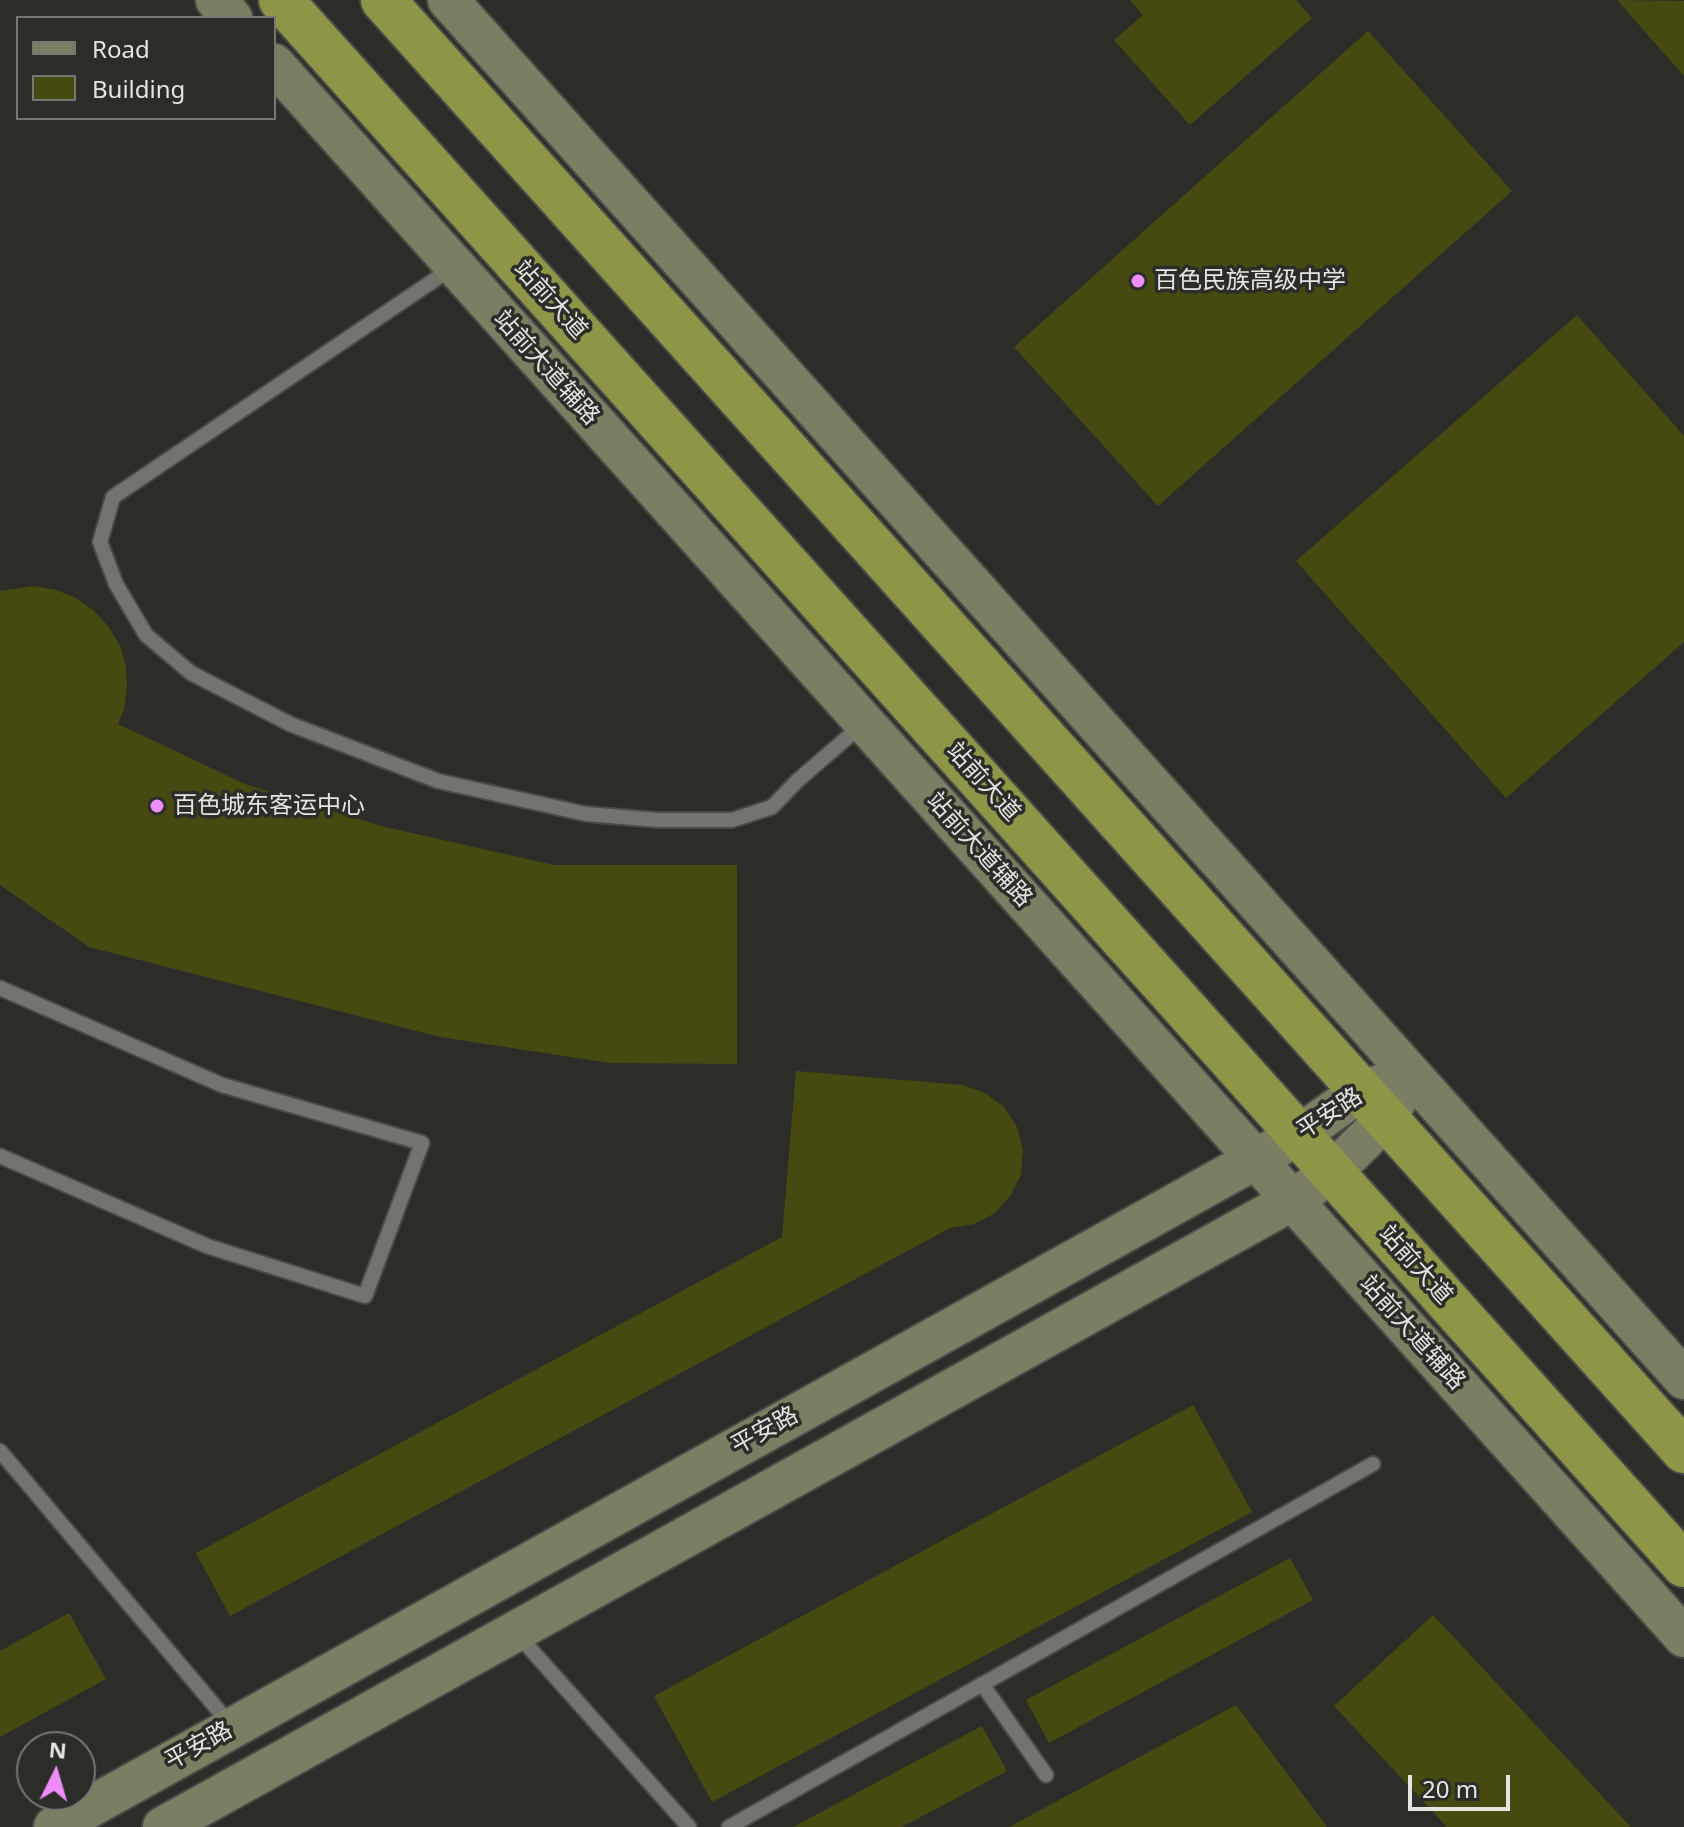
<!DOCTYPE html>
<html>
<head>
<meta charset="utf-8">
<style>
  body { margin:0 }
  #map { position:relative; width:1684px; height:1827px; overflow:hidden; background:#2c2d28; font-family:"Noto Sans",sans-serif }
  canvas { display:block }
  .legend { position:absolute; left:16px; top:16px; width:260px; height:104px; box-sizing:border-box; background:#2c2d28; border:2px solid #767772; margin:0; padding:10px 14px; list-style:none; font-size:24px; color:#e4e5e2 }
  .legend li { display:flex; align-items:center; gap:16px; height:40px }
  .legend b { width:40px; border:2px solid #767772 }
  .north { position:absolute; left:16px; top:1731px; width:80px; height:80px; box-sizing:border-box; background:#2c2d28; border:2px solid #767772; border-radius:50%; rotate:5deg; font-size:22px; font-weight:700; line-height:32px; text-align:center; color:#e4e5e2 }
  .north::after { content:''; display:block; margin:auto; width:28px; height:36px; background:#ee8cf9; clip-path:polygon(50% 0,100% 100%,50% 72%,0 100%) }
  .scale { position:absolute; left:1408px; top:1775px; width:102px; height:36px; box-sizing:border-box; border:4px solid #e4e5e2; border-top:0; padding-left:10px; font-size:24px; line-height:28px; white-space:nowrap; color:#e4e5e2; -webkit-text-stroke:6px #2c2d28; paint-order:stroke }
</style>
</head>
<body>
<div id="map">
<canvas width="1684" height="1827"></canvas>
<ul class="legend">
<li><b style="height:10px;background:#7c7e63"></b>Road</li>
<li><b style="height:22px;background:#464a11"></b>Building</li>
</ul>
<div class="north">N</div>
<div class="scale">20 m</div>
</div>
<script>
const c = document.querySelector('canvas').getContext('2d');
c.lineJoin = 'round';
function fill(path, color) {
  c.fillStyle = color;
  c.fill(path, 'evenodd');
}
function toPath(rows) {
  const path = new Path2D();
  for (const r of rows) {
    path.moveTo(r[0], r[1]);
    for (let i = 2; i < r.length; i += 2) path.lineTo(r[i], r[i + 1]);
  }
  return path;
}
function trace(path, color, width, dash) {
  c.strokeStyle = color;
  c.lineWidth = width;
  c.lineCap = dash ? 'butt' : 'round';
  c.setLineDash(dash || []);
  c.stroke(path);
}
function write(font, color, halo, rows, align = 'center') {
  c.font = font + ' "Noto Sans","Noto Sans SC",sans-serif';
  c.lineWidth = 7;
  c.setLineDash([]);
  c.textBaseline = 'middle';
  c.strokeStyle = halo;
  c.fillStyle = color;
  for (const [text, x, y, turn = 0] of rows) {
    c.save();
    c.translate(x, y);
    c.rotate((+turn || 0) * Math.PI / 180);
    c.textAlign = isNaN(turn) ? turn : align;
    if (halo) c.strokeText(text, 0, 0);
    c.fillText(text, 0, 0);
    c.restore();
  }
}
fill(toPath([
  [1130,0,1296,0,1312,18,1190,125,1114,40,1143,15],
  [1617,0,1684,1,1684,76],
  [1368,31,1512,191,1158,506,1014,347],
  [1577,315,1684,436,1684,642,1506,798,1296,561],
  [34,586,56,590,76,598,94,611,109,627,120,646,126,666,127,688,124,710,118,724,245,784,385,827,554,865,737,865,737,1064,610,1063,440,1037,89,947,0,885,0,591],
  [796,1071,963,1085,985,1093,1004,1107,1017,1127,1023,1150,1021,1174,1011,1195,995,1213,974,1224,950,1228,230,1616,196,1553,782,1237],
  [1193,1405,1252,1512,712,1802,654,1696],
  [1290,1558,1313,1600,1049,1743,1026,1700],
  [69,1613,106,1679,0,1737,0,1651],
  [1433,1615,1631,1827,1447,1827,1334,1706],
  [1236,1705,1327,1827,1009,1827],
  [982,1726,1007,1771,902,1827,793,1827]
]), '#464a11');
const lane = toPath([
  [455,266,113,497,100,542,116,584,146,635,191,673,290,724,438,781,586,814,658,820,732,820,772,807,797,781,863,724],
  [0,988,222,1085,422,1143,365,1296,207,1246,0,1156],
  [0,1451,230,1724],
  [518,1635,689,1827],
  [982,1684,1046,1775],
  [729,1827,1373,1464]
]);
const secondary = toPath([
  [216,0,232,18],
  [448,0,1684,1379],
  [274,64,1684,1637],
  [54,1827,1299,1135,1361,1091,1392,1081],
  [163,1827,1293,1200,1332,1172,1386,1119,1401,1092]
]);
const highway = toPath([
  [281,0,1684,1565],
  [383,0,1684,1451]
]);
trace(lane, '#4a4b47', 18);
trace(secondary, '#4a4b47', 44);
trace(highway, '#4a4b47', 48);
trace(lane, '#74746f', 14);
trace(secondary, '#7c7e63', 40);
trace(highway, '#8e9547', 44);
for (const [x, y, r, color] of [
  [1138,281,8,"#ee8cf9"],
  [157,806,8,"#ee8cf9"]
]) {
  const dot = new Path2D();
  dot.arc(x, y, r, 0, 2 * Math.PI);
  c.fillStyle = color;
  c.fill(dot);
  trace(dot, '#2c2d28', 3);
}
write('24px', '#e4e5e2', '#2c2d28', [
  ["百色民族高级中学",1154,281],
  ["百色城东客运中心",173,806]
], 'left');
write('24px', '#e4e5e2', '#2c2d28', [
  ["站前大道",550,300,48],
  ["站前大道辅路",546,368,48],
  ["站前大道",983,782,48],
  ["站前大道辅路",979,850,48],
  ["平安路",1330,1114,-33],
  ["站前大道",1415,1265,48],
  ["站前大道辅路",1412,1333,48],
  ["平安路",765,1431,-29],
  ["平安路",199,1746,-29]
]);
</script>
</body>
</html>
